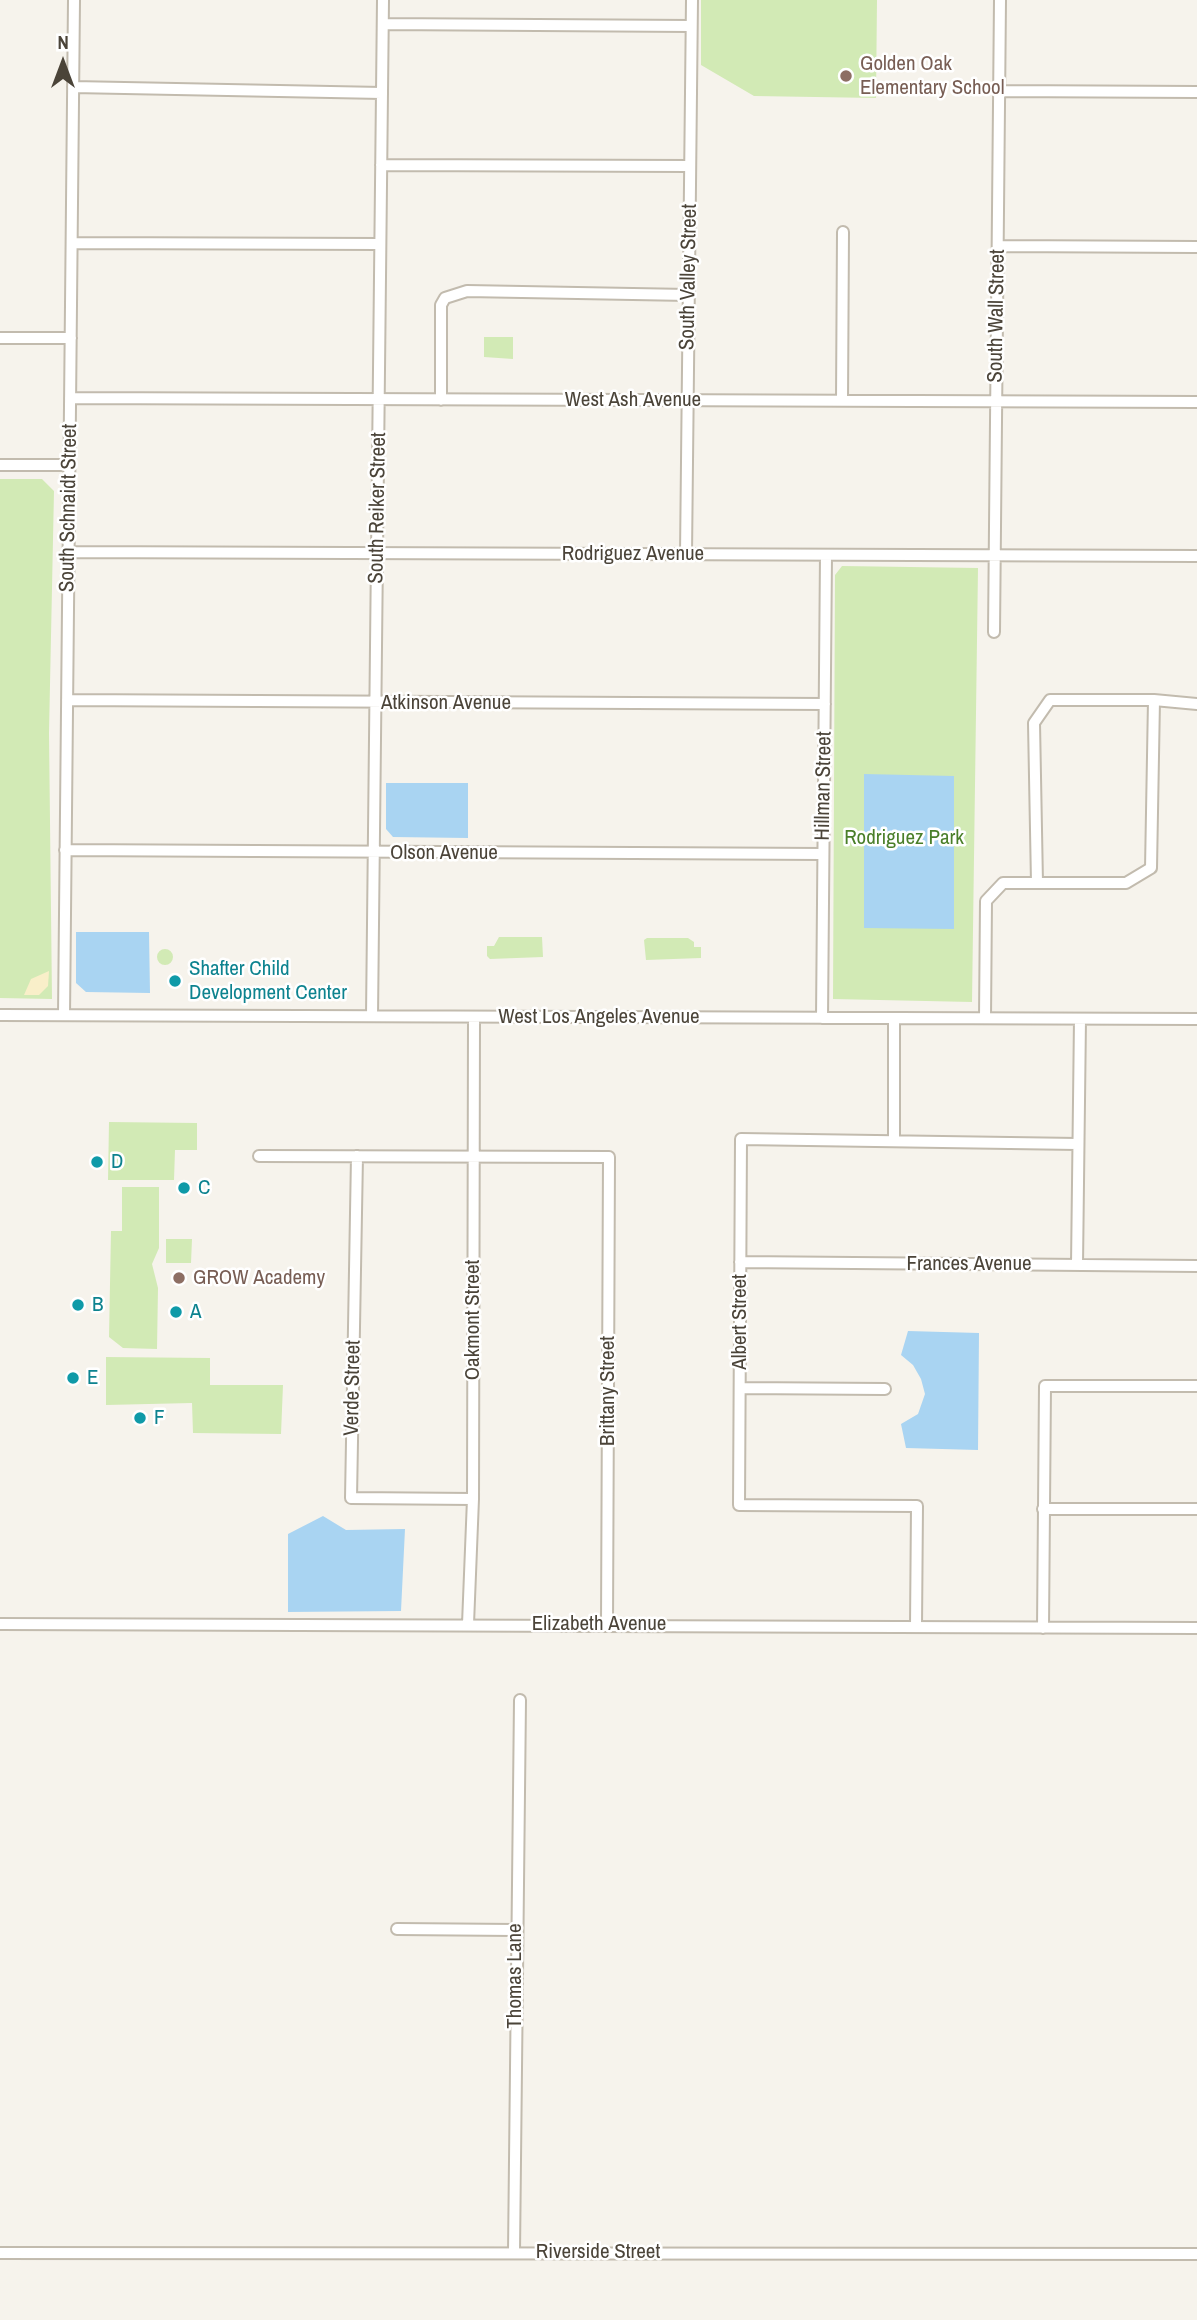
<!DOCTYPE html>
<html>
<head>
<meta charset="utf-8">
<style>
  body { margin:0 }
  #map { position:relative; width:1197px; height:2320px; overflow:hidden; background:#f6f3ec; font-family:"Archivo Narrow",sans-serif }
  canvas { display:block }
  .north { position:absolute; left:28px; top:28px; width:70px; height:70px; -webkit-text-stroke:5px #fff; paint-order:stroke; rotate:0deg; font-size:19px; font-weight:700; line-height:28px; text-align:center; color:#4b4439 }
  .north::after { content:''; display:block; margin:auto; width:24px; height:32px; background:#4b4439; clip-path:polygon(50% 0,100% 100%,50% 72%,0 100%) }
</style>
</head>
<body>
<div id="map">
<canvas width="1197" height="2320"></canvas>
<div class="north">N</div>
</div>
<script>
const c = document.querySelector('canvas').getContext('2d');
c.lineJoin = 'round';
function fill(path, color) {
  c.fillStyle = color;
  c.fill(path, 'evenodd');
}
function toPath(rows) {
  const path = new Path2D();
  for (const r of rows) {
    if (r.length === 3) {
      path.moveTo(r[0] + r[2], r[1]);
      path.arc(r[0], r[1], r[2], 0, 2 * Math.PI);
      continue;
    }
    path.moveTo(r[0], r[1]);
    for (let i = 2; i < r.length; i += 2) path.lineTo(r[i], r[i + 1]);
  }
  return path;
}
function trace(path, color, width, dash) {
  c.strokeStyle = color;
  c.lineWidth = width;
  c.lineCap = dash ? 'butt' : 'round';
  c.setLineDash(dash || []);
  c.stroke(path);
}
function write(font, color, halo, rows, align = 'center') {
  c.font = font + ' "Archivo Narrow",sans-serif';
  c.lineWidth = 5;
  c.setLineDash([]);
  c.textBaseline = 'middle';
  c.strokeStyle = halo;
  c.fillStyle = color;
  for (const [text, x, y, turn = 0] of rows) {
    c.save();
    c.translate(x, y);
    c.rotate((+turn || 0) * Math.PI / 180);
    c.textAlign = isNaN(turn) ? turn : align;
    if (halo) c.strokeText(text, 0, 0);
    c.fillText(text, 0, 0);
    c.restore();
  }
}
fill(toPath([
  [701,0,877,0,876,98,754,96,701,65],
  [484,337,513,337,513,359,484,357],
  [0,479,42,479,54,491,49,733,52,999,0,998],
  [842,566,978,568,972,1002,833,999,835,575],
  [499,937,542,937,543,957,490,959,487,956,487,946,494,946],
  [647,938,688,938,694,942,694,947,701,947,701,958,646,960,644,940],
  [165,957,8],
  [109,1122,197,1123,197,1150,175,1150,174,1180,108,1180],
  [122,1187,159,1187,159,1248,152,1264,158,1288,157,1349,123,1348,109,1337,111,1231,122,1231],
  [166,1239,192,1239,191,1263,166,1263],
  [106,1357,210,1358,210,1385,283,1385,281,1434,193,1433,192,1403,106,1405]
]), '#d2eab5');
fill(toPath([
  [49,971,48,986,39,995,24,995,31,979]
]), '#f9efc9');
fill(toPath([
  [864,774,954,776,954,929,864,928],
  [386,783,468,783,468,838,393,837,386,829],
  [76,932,149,932,150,993,86,992,76,983],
  [908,1331,979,1333,978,1450,906,1448,901,1424,918,1414,925,1394,921,1379,913,1365,901,1355],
  [323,1516,346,1530,405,1529,401,1611,288,1612,288,1534]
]), '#a9d4f2');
const minor = toPath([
  [383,24,691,26],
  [73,87,382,93],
  [999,91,1197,92],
  [381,165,690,166],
  [72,243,380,244],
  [998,246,1197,247],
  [0,338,71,338],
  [70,398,1197,402],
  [441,400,441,305,445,298,467,291,688,295],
  [842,400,843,232],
  [0,465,69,465],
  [68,552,1197,556],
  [686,554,692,0],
  [994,632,1000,0],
  [67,700,825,704],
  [65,850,823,854],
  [1037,883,1034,723,1050,700,1154,700,1197,704],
  [0,1015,1197,1019],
  [64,1015,74,0],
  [372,1016,383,0],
  [822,1018,826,555],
  [985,1018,986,901,1003,883,1126,883,1151,868,1154,700],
  [894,1140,894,1018],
  [259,1156,609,1157,607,1624],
  [357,1156,351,1498,473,1499],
  [740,1262,1197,1266],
  [1077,1265,1080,1019],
  [740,1388,885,1389],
  [1043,1509,1197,1509],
  [0,1624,1197,1628],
  [468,1624,473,1499,474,1017],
  [916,1626,917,1506,739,1505,741,1139,1077,1144],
  [1043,1628,1045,1386,1197,1386],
  [397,1929,515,1930],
  [514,2252,520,1700],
  [0,2253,1197,2254]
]);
trace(minor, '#c2bbae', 14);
trace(minor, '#fff', 10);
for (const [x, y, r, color] of [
  [846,76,7,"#8d6e63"],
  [175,981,7,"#0f9aa8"],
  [97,1162,7,"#0f9aa8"],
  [184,1188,7,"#0f9aa8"],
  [179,1278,7,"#8d6e63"],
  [78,1305,7,"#0f9aa8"],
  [176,1312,7,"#0f9aa8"],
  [73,1378,7,"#0f9aa8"],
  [140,1418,7,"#0f9aa8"]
]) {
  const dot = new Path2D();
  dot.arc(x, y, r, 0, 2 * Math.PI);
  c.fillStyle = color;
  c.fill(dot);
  trace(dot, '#fff', 2.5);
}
write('21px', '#785e54', '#fff', [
  ["Golden Oak",860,64],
  ["Elementary School",860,88],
  ["GROW Academy",193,1278]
], 'left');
write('21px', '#4b4439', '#fff', [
  ["South Valley Street",689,277,-89],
  ["South Wall Street",997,316,-89],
  ["West Ash Avenue",633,400],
  ["South Schnaidt Street",69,508,-89],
  ["South Reiker Street",378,508,-89],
  ["Rodriguez Avenue",633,554],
  ["Atkinson Avenue",446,703],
  ["Hillman Street",824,786,-89],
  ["Olson Avenue",444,853],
  ["West Los Angeles Avenue",599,1017],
  ["Frances Avenue",969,1264],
  ["Oakmont Street",473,1320,-90],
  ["Albert Street",740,1322,-90],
  ["Verde Street",353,1388,-89],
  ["Brittany Street",608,1391,-90],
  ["Elizabeth Avenue",599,1624],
  ["Thomas Lane",515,1976,-90],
  ["Riverside Street",598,2252]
]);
write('21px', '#4a7f2a', '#fff', [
  ["Rodriguez Park",904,838]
]);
write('21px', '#0d838f', '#fff', [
  ["Shafter Child",189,969],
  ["Development Center",189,993],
  ["D",111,1162],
  ["C",198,1188],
  ["B",92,1305],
  ["A",190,1312],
  ["E",87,1378],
  ["F",154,1418]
], 'left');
</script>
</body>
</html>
